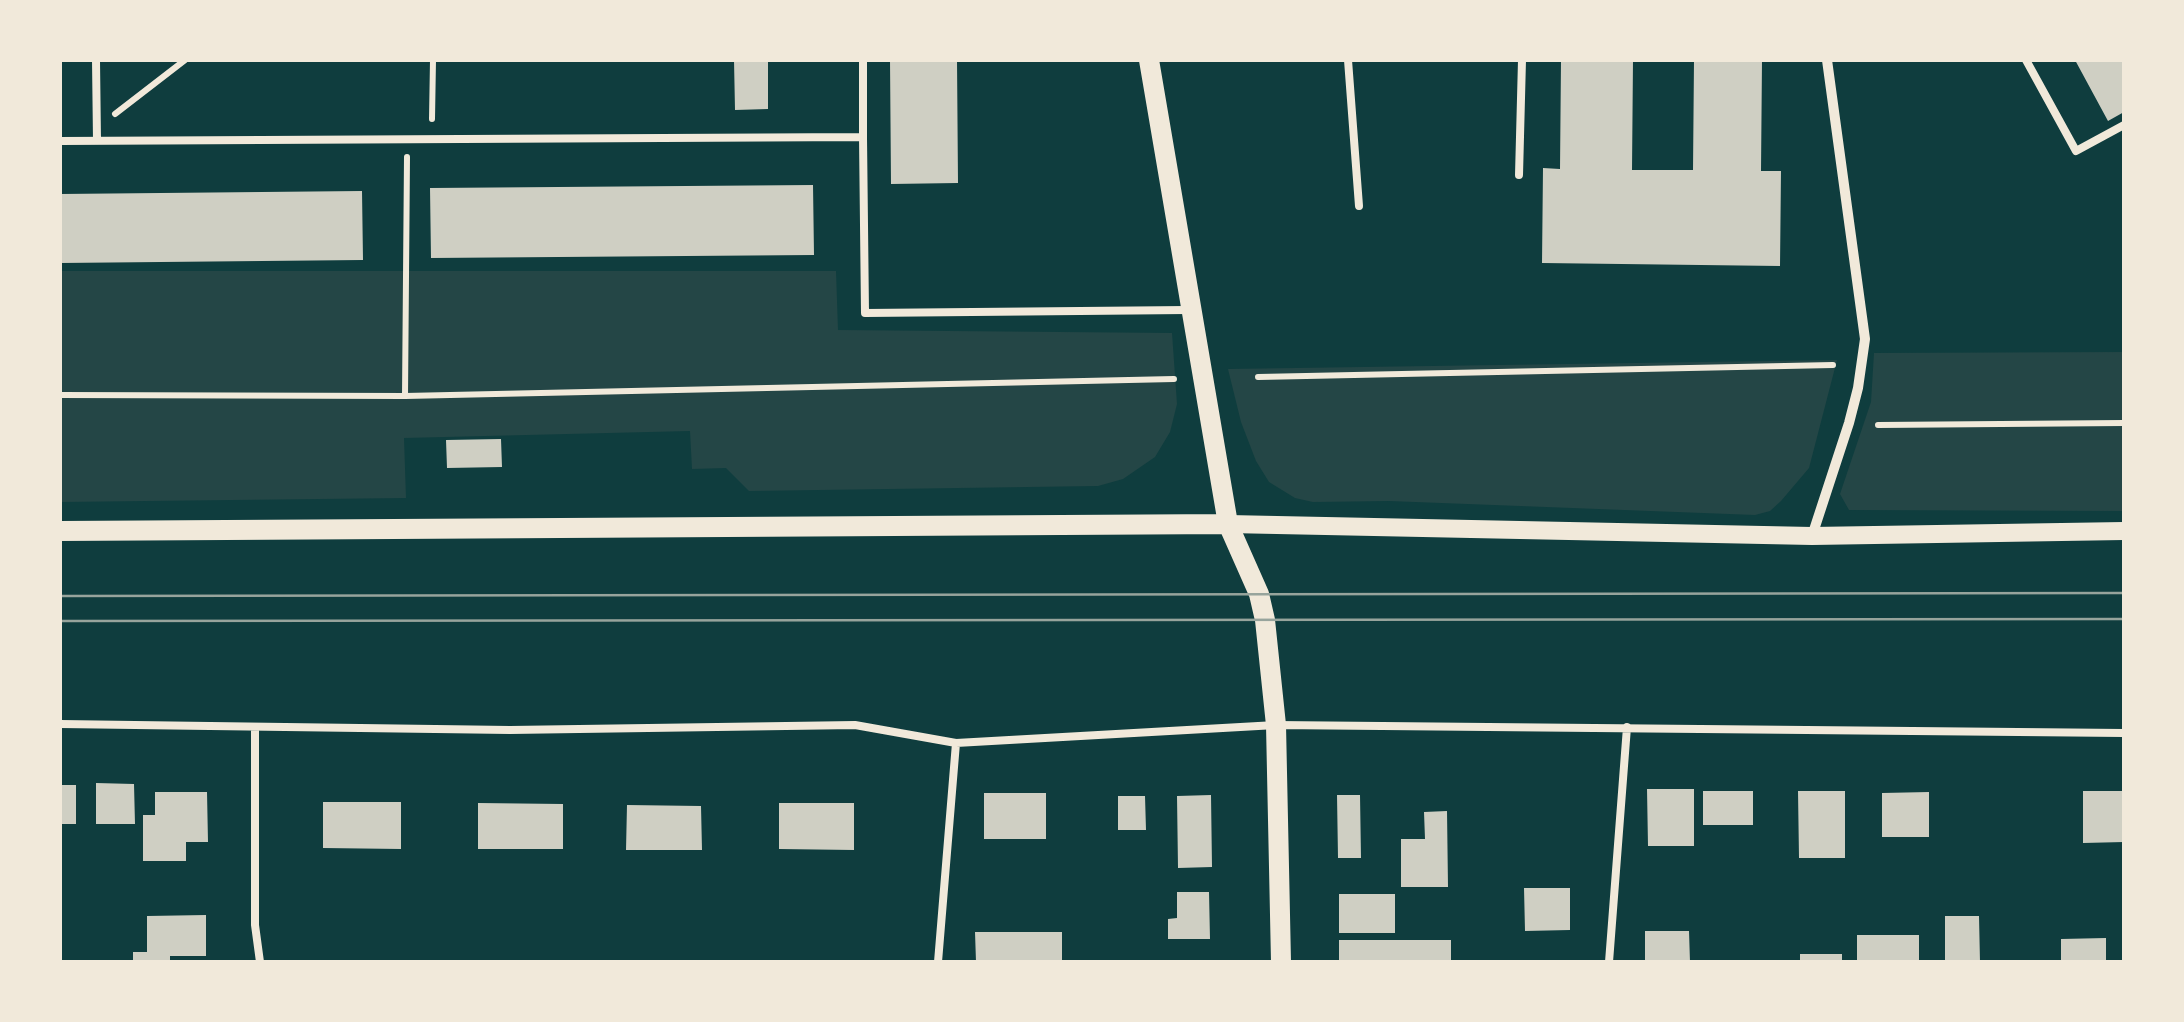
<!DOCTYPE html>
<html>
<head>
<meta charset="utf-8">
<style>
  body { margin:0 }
  #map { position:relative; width:2184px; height:1022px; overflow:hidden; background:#0f3d3e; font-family:Merriweather,serif }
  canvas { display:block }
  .frame { position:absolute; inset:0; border:62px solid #f1e9da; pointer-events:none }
</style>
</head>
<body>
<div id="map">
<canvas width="2184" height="1022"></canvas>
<div class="frame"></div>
</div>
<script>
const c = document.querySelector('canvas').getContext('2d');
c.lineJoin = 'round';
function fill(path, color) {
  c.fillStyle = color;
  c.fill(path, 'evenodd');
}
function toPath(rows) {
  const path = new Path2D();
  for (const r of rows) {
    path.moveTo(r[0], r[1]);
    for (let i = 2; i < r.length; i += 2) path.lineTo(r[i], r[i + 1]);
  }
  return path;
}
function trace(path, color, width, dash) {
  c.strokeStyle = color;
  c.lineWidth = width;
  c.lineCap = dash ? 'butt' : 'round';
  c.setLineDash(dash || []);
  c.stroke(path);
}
fill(toPath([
  [60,271,836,271,838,330,1172,333,1177,404,1170,432,1155,457,1123,479,1098,486,749,491,726,468,692,469,690,431,404,438,406,498,60,502],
  [2124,352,2124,511,1849,510,1840,494,1871,402,1874,353],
  [1837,360,1809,468,1781,501,1770,511,1755,515,1389,501,1313,502,1295,498,1269,482,1256,461,1241,422,1228,369]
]), '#244646');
fill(toPath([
  [734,60,768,60,768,109,735,110],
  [890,60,957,60,958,183,891,184],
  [1561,60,1633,60,1632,170,1693,170,1694,60,1762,60,1761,171,1781,171,1780,266,1542,263,1543,168,1560,169],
  [2075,60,2124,60,2124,112,2108,121],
  [813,185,814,255,431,258,430,188],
  [362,191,363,260,60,263,60,194],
  [501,439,502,467,447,468,446,440],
  [96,783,134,784,135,824,96,824],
  [60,785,76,785,76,824,60,824],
  [1647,789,1694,789,1694,846,1648,846],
  [1703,791,1753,791,1753,825,1703,825],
  [1798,791,1845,791,1845,858,1799,858],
  [2083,791,2124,791,2124,842,2083,843],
  [155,792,207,792,208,842,186,842,186,861,143,861,143,815,155,815],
  [1929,792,1929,837,1882,837,1882,793],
  [984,793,1046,793,1046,839,984,839],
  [1211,795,1212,867,1178,868,1177,796],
  [1337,795,1360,795,1361,858,1338,858],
  [1118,796,1145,796,1146,830,1118,830],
  [323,802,401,802,401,849,323,848],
  [478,803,563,804,563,849,478,849],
  [779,803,854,803,854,850,779,849],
  [627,805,701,806,702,850,626,850],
  [1447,811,1448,887,1401,887,1401,839,1425,839,1424,812],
  [1524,888,1570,888,1570,930,1525,931],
  [1177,892,1209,892,1210,939,1168,939,1168,919,1177,918],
  [1339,894,1395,894,1395,933,1339,933],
  [206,915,206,956,170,956,170,962,133,962,133,952,147,952,147,916],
  [1945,916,1979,916,1980,962,1945,962],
  [1645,931,1689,931,1690,962,1645,962],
  [975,932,1062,932,1062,962,976,962],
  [1857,935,1919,935,1919,962,1857,962],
  [2106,938,2106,962,2061,962,2061,939],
  [1339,940,1451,940,1451,962,1339,962],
  [1800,954,1842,954,1842,962,1800,962]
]), '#cfcfc3');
trace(toPath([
  [115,114,185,60],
  [432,119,433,60],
  [1258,377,1833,365],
  [60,395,405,396,1174,379],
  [405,396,407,157],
  [1878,425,2124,423]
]), '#f1e9da', 6);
trace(toPath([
  [96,60,97,141],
  [863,60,863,137],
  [1348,60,1359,206],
  [2026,60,2076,151,2124,125],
  [60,141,863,137,865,313,1187,310],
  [1519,175,1522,60],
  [60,724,510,730,855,725,956,743,1276,725,2124,733],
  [255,727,255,925,260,962],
  [938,962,956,743],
  [1609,962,1627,727]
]), '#f1e9da', 8);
trace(toPath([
  [1812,536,1849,423,1858,388,1865,339,1827,60]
]), '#f1e9da', 10);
trace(toPath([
  [1228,524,1812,536,2124,531]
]), '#f1e9da', 18);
trace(toPath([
  [1149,60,1228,524,1259,594,1265,620,1276,725,1281,962],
  [60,531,1228,524]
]), '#f1e9da', 20);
trace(toPath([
  [60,596,2124,593],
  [60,621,2124,619]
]), '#97a49c', 2.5);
</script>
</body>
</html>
